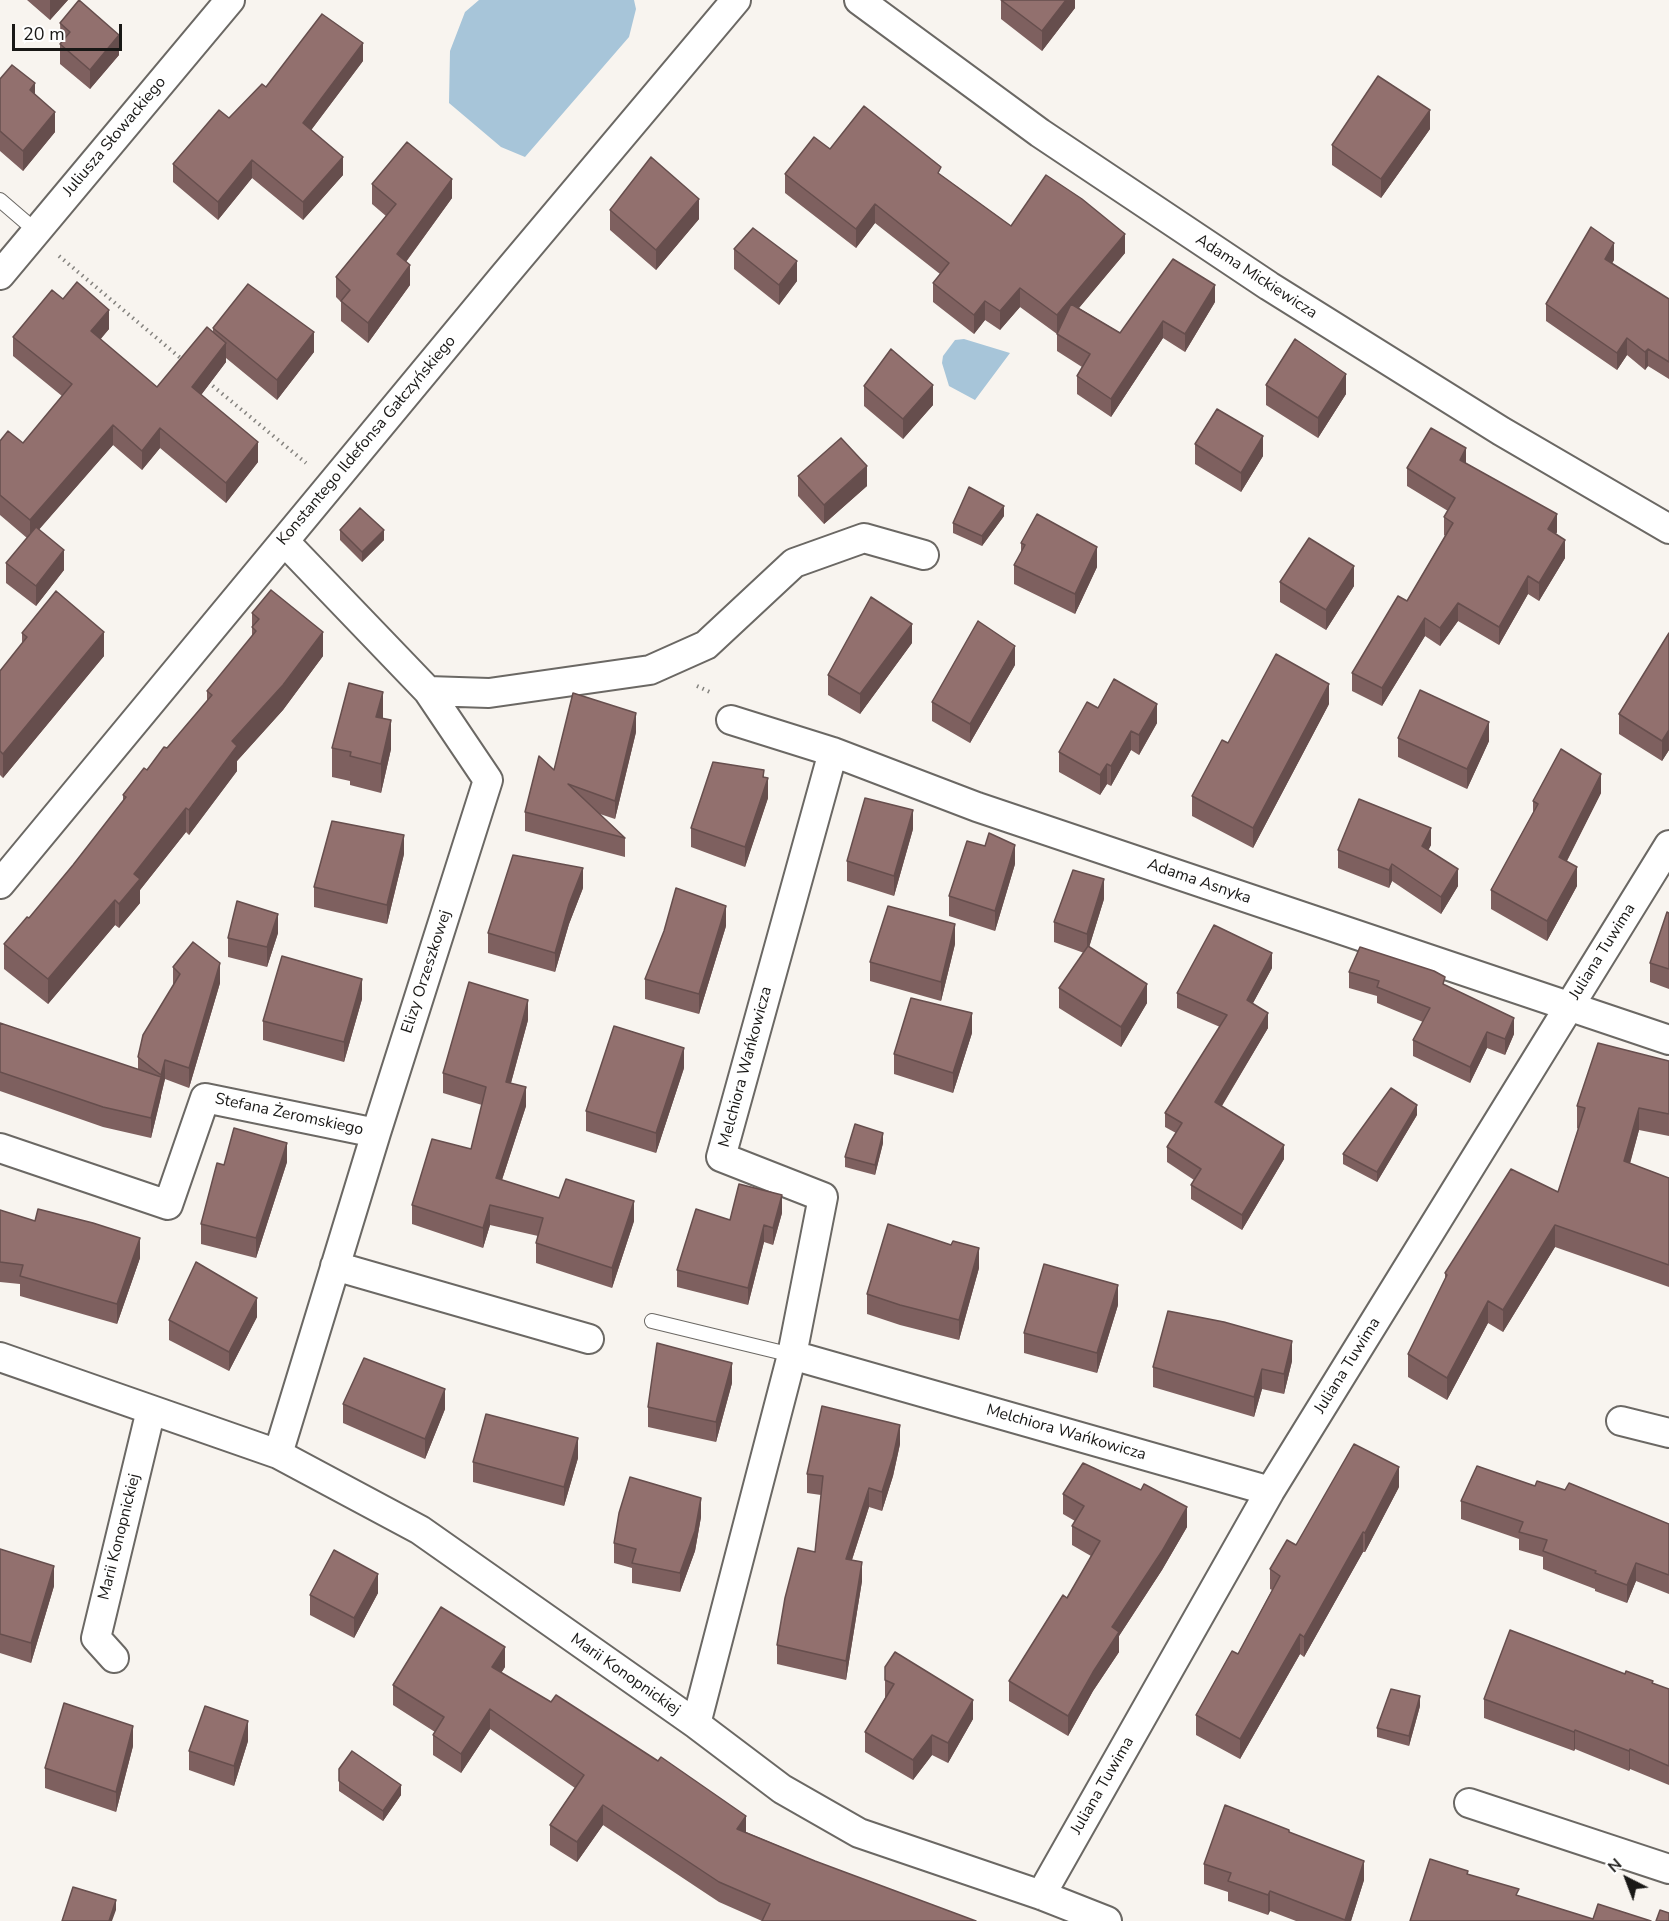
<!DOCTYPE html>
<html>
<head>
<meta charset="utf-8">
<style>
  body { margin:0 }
  #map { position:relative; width:1669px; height:1921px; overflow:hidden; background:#f8f4ef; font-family:"Nunito Sans",sans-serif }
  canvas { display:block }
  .north { position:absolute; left:1597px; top:1849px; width:60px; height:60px; -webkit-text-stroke:4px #fff; paint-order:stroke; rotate:318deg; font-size:16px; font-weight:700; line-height:24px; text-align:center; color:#191816 }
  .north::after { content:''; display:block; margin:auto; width:21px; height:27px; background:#191816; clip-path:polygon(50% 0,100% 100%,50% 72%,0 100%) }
  .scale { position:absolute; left:12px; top:24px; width:110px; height:27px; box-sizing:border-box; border:3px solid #191816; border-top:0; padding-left:8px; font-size:18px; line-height:21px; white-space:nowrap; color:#191816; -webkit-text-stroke:4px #fff; paint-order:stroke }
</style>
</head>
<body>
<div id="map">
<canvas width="1669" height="1921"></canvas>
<div class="north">N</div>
<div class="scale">20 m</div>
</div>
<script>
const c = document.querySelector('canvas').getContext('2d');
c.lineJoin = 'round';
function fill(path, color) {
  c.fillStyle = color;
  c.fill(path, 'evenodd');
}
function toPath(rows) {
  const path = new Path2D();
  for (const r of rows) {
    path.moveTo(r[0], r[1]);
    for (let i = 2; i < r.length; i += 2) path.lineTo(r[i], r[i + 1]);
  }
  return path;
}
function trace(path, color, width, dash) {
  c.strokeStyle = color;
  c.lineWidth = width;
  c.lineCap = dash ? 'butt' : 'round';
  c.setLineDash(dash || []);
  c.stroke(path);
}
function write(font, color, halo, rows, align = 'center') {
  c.font = font + ' "Nunito Sans",sans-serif';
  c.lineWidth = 6;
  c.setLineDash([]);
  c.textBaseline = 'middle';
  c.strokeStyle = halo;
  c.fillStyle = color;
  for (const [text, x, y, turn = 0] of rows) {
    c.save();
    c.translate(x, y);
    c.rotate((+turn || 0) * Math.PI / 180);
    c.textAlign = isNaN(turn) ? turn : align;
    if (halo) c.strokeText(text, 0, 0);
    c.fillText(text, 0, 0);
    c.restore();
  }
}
fill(toPath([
  [479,0,634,0,636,9,629,37,525,157,501,147,449,103,450,51,465,12],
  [964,339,1010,353,975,400,949,386,942,363,943,356,955,340]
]), '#a7c5d9');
const lane = toPath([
  [0,200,36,231],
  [652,1321,792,1355]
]);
const street = toPath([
  [859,0,1040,133,1269,286,1501,431,1669,529],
  [0,275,230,0],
  [428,691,489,693,650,670,706,645,794,563,864,538,924,555],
  [731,720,833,752,977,807,1669,1040],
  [0,884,503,277,736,0],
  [0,1148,168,1205,205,1098,376,1133],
  [335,1266,589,1339],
  [792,1355,1270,1491],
  [0,1357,278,1454,420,1530,696,1724,782,1789,859,1833,1041,1895,1107,1921],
  [1621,1421,1669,1433],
  [278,1454,376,1133,488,780,428,691,284,541],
  [114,1658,96,1638,151,1410],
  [696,1724,792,1355,823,1197,721,1157,833,752],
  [1469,1803,1669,1869],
  [1041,1895,1270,1491,1669,845]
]);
trace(lane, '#6b6864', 16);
trace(street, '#6b6864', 32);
trace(toPath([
  [59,256,184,361],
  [208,382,306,463],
  [697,686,712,693]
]), '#85837f', 4, [1.5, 4.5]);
trace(lane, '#fff', 14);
trace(street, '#fff', 28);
fill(toPath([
  [27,0,68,0,50,20],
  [1001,0,1075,0,1075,8,1042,51,1001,19],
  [60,23,119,55,90,89,60,64,60,44,61,43],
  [363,61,311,130,343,175,303,220,252,178,218,220,173,182,173,164,229,118,266,87],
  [0,79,35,94,55,132,23,171,0,151],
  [1430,129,1381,198,1332,165,1332,145],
  [830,149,941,175,1011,226,1125,253,1079,308,1120,333,1215,302,1185,352,1163,338,1111,417,1077,394,1077,376,1082,367,1057,351,1057,334,1020,307,1000,330,985,320,974,334,933,302,933,283,940,274,875,223,856,248,785,193,785,174],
  [372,184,452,198,406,262,410,285,368,343,341,321,341,302,336,297,336,277,386,216,372,204],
  [610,210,699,219,656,270,610,230],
  [734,249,797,281,779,305,734,269],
  [1614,260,1612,263,1669,299,1669,379,1648,366,1645,370,1627,355,1617,370,1546,321,1546,304],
  [63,299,109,329,100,339,157,387,213,332,213,328,314,352,277,400,226,358,226,362,201,395,258,462,226,503,160,448,142,470,113,445,39,529,64,570,36,606,6,583,6,563,27,538,0,515,0,441,23,443,62,396,13,356,13,337],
  [1266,385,1346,394,1318,438,1266,405],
  [864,386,933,405,903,439,864,406],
  [1195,444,1263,456,1241,492,1195,464],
  [1466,463,1557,532,1556,534,1565,558,1539,601,1528,594,1499,645,1458,621,1440,646,1425,636,1382,706,1352,691,1352,673,1407,601,1445,536,1444,535,1444,517,1448,511,1407,486,1407,468],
  [798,476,867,486,824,524,798,496],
  [1004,516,982,546,953,533,953,523],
  [340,530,384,540,362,562,340,540],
  [1021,543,1097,567,1075,614,1014,584,1014,565,1021,553],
  [1280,582,1354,586,1326,630,1280,602],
  [252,613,323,656,283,710,237,761,237,771,189,835,186,832,140,890,140,903,119,928,115,925,48,1004,4,969,4,944,29,918,73,865,123,801,123,795,167,748,207,701,207,691,252,636],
  [22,633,104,656,3,778,0,775,0,671,22,644],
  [1669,633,1669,750,1662,761,1619,734,1619,714],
  [912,643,860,714,828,695,828,675],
  [1015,665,970,743,932,721,932,702],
  [1329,704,1253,848,1192,816,1192,796,1228,743],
  [1098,708,1157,723,1139,755,1131,750,1111,786,1107,784,1100,795,1059,772,1059,752],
  [383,718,391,749,381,793,350,785,350,781,332,777,332,748],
  [636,732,615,819,600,814,625,838,625,857,525,831,525,812,554,770],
  [1398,738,1489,741,1467,789,1398,757],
  [764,777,768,798,745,867,691,847,691,828],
  [1601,793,1567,861,1577,886,1547,941,1491,909,1491,890,1533,813,1533,801],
  [913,829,894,896,847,881,847,861],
  [1431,845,1428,850,1458,886,1441,914,1392,881,1389,888,1338,868,1338,850],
  [404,854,387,924,314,907,314,887],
  [1015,864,995,931,949,916,949,896],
  [583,888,569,924,555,972,488,953,488,933],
  [1104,899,1089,947,1147,1003,1121,1047,1059,1008,1059,988,1084,953,1054,942,1054,922],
  [1669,913,1669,989,1650,982,1650,963],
  [726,926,699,1014,645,999,645,979],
  [278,933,267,967,228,957,228,938],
  [955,944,941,1001,870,981,870,962],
  [173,967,220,983,189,1088,165,1079,151,1138,103,1127,0,1091,0,1023,138,1070,138,1057,173,986],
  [1272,968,1253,1003,1268,1028,1222,1106,1284,1159,1242,1230,1191,1199,1191,1185,1194,1180,1167,1162,1167,1147,1176,1133,1165,1127,1165,1113,1220,1027,1177,1008,1177,993],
  [1349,972,1445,985,1514,1034,1505,1055,1487,1048,1470,1083,1413,1056,1413,1040,1423,1022,1377,1003,1377,996,1349,988],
  [362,999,344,1062,263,1040,263,1021],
  [528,1020,511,1083,526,1106,502,1180,634,1221,612,1288,536,1263,536,1243,538,1236,490,1225,483,1248,412,1224,412,1205,471,1149,482,1105,443,1093,443,1073],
  [972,1033,953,1093,894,1074,894,1054],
  [1669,1061,1669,1136,1639,1130,1630,1164,1669,1178,1669,1287,1555,1247,1503,1332,1488,1323,1447,1400,1408,1377,1408,1354,1445,1281,1445,1273,1558,1192,1578,1129,1577,1128,1577,1106],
  [684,1068,656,1153,586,1131,586,1111],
  [1417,1115,1377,1182,1343,1164,1343,1154],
  [883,1143,875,1175,845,1167,845,1157],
  [287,1162,256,1258,201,1244,201,1224,224,1165],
  [0,1210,140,1258,117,1324,20,1296,20,1284,0,1282],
  [782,1213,773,1245,764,1242,748,1305,677,1287,677,1270,730,1220],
  [979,1268,959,1340,900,1325,867,1314,867,1294],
  [1118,1305,1097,1373,1024,1353,1024,1333],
  [257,1317,229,1371,169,1340,169,1320],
  [1292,1361,1284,1394,1262,1389,1254,1417,1153,1387,1153,1367],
  [732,1383,716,1442,648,1427,648,1407],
  [343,1404,445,1409,425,1459,343,1423],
  [900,1444,893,1476,882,1511,869,1507,852,1560,862,1581,846,1680,777,1664,777,1645,815,1552,821,1495,807,1493,807,1474],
  [578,1458,564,1506,473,1482,473,1462],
  [1535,1486,1669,1524,1669,1594,1636,1581,1627,1603,1595,1591,1595,1589,1543,1569,1543,1557,1519,1550,1519,1539,1461,1519,1461,1501],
  [1399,1487,1365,1552,1363,1552,1304,1657,1300,1654,1240,1759,1196,1735,1196,1715,1238,1654,1272,1590,1270,1589,1270,1569,1296,1545],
  [1063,1494,1187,1527,1162,1570,1119,1636,1119,1652,1093,1691,1068,1736,1009,1701,1009,1681,1067,1598,1091,1556,1072,1545,1072,1526,1075,1521,1063,1514],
  [701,1517,695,1551,680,1592,632,1583,632,1568,614,1563,614,1543],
  [0,1549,54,1586,31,1663,0,1653],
  [378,1593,354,1638,310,1615,310,1595],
  [505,1667,501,1673,746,1832,815,1861,762,1921,719,1902,603,1825,577,1862,550,1845,550,1825,575,1788,490,1729,461,1773,433,1755,433,1735,435,1732,393,1705,393,1685],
  [885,1667,973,1719,948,1763,932,1755,913,1780,865,1752,865,1732,885,1698],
  [1653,1684,1669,1689,1669,1785,1630,1769,1629,1771,1575,1749,1574,1751,1484,1718,1484,1699],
  [1420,1706,1409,1746,1377,1737,1377,1728],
  [248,1741,234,1786,189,1770,189,1751],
  [133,1746,116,1812,45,1788,45,1768],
  [339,1769,401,1795,383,1821,339,1791],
  [1289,1832,1364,1880,1351,1921,1296,1921,1270,1911,1268,1915,1228,1901,1228,1892,1204,1884,1204,1864]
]), '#7e605f');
fill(toPath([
  [50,0,68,0,50,20],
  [1066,0,1075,0,1075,8,1042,51,1042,31],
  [119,35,119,55,90,89,90,70],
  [363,43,363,61,303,141,303,123],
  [35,83,35,103,30,90],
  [1430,110,1430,129,1381,198,1381,179],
  [55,112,55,132,23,171,23,151],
  [343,157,343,175,303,220,303,202],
  [252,160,252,178,218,220,218,202],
  [452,179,452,198,397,274,397,254],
  [699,199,699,219,656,270,656,250],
  [875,204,875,223,856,248,856,229],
  [1125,234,1125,253,1057,334,1057,315],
  [1614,243,1614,260,1605,276,1605,259],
  [797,261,797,281,779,305,779,285],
  [410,265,410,285,368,343,368,323],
  [1215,285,1215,302,1185,352,1185,334],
  [1020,288,1020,307,1000,330,1000,311],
  [985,301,985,320,974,334,974,315],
  [109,310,109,329,91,351,91,331],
  [1163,321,1163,338,1111,417,1111,399],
  [314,332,314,352,277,400,277,380],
  [1627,338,1627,355,1617,370,1617,353],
  [226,343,226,362,192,407,192,387],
  [1648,349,1648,366,1645,370,1645,352],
  [1346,374,1346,394,1318,438,1318,418],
  [933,385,933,405,903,439,903,419],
  [113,425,113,445,30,540,30,520],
  [160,428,160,448,142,470,142,451],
  [1263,436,1263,456,1241,492,1241,473],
  [258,442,258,462,226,503,226,483],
  [1466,448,1466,466,1460,460],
  [867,466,867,486,824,524,824,505],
  [1004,506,1004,516,982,546,982,536],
  [1557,514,1557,532,1548,547,1548,529],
  [384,530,384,540,362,562,362,552],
  [1565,540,1565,558,1539,601,1539,583],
  [1097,547,1097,567,1075,614,1075,594],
  [64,550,64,570,36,606,36,586],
  [1354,566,1354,586,1326,630,1326,610],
  [1528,576,1528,594,1499,645,1499,627],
  [1458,603,1458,621,1440,646,1440,628],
  [1425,618,1425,636,1382,706,1382,688],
  [912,624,912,643,860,714,860,694],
  [104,632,104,656,3,778,3,754],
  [323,632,323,656,283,710,237,761,237,771,189,835,189,810,232,741],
  [1015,646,1015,665,970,743,970,724],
  [1329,684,1329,704,1253,848,1253,828],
  [383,692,383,721,376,717],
  [1157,704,1157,723,1139,755,1139,735],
  [636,713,636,732,615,819,615,801],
  [391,720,391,749,381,793,381,764],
  [1489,722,1489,741,1467,789,1467,769],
  [1669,730,1669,750,1662,761,1662,741],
  [1131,731,1131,750,1111,786,1111,766],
  [1107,764,1107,784,1100,795,1100,775],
  [764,770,764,789,768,778,768,798,745,867,745,847],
  [1601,774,1601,793,1559,876,1559,857],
  [186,808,186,832,140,890,140,903,119,928,119,904,134,874],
  [913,810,913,829,894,896,894,876],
  [1431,828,1431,845,1422,863,1422,846],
  [404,835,404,854,387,924,387,905],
  [1015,845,1015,864,995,931,995,911],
  [1392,864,1392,881,1389,888,1389,870],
  [1577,867,1577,886,1547,941,1547,921],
  [583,868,583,888,569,924,555,972,555,953,569,904],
  [1458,869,1458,886,1441,914,1441,897],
  [1104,879,1104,899,1087,954,1087,934],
  [115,900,115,925,48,1004,48,979],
  [726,906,726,926,699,1014,699,994],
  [278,914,278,933,267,967,267,947],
  [955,924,955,944,941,1001,941,982],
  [1272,953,1272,968,1247,1014,1247,1000],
  [220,963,220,983,189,1088,189,1068],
  [362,979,362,999,344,1062,344,1042],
  [1147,984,1147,1003,1121,1047,1121,1027],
  [528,1000,528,1020,506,1101,506,1082],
  [972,1013,972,1033,953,1093,953,1073],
  [1268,1013,1268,1028,1215,1117,1215,1102],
  [1514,1018,1514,1034,1505,1055,1505,1039],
  [1487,1032,1487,1048,1470,1083,1470,1067],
  [684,1048,684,1068,656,1153,656,1133],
  [165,1060,165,1079,161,1095,161,1075],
  [161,1077,161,1097,151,1138,151,1118],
  [526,1087,526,1106,496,1198,496,1178],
  [1417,1105,1417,1115,1377,1182,1377,1172],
  [1639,1108,1639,1130,1624,1184,1624,1161],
  [883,1133,883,1143,875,1175,875,1165],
  [287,1143,287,1162,256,1258,256,1238],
  [1284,1145,1284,1159,1242,1230,1242,1215],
  [782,1195,782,1213,773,1245,773,1228],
  [634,1201,634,1221,612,1288,612,1268],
  [490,1205,490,1225,483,1248,483,1228],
  [764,1225,764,1242,748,1305,748,1288],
  [1555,1225,1555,1247,1503,1332,1503,1310],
  [140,1238,140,1258,117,1324,117,1304],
  [979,1248,979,1268,959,1340,959,1320],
  [1118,1285,1118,1305,1097,1373,1097,1353],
  [257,1298,257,1317,229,1371,229,1352],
  [1488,1301,1488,1323,1447,1400,1447,1378],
  [1292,1341,1292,1361,1284,1394,1284,1374],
  [732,1363,732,1383,716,1442,716,1422],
  [1262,1369,1262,1389,1254,1417,1254,1397],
  [445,1389,445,1409,425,1459,425,1439],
  [900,1425,900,1444,893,1476,882,1511,882,1492],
  [578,1438,578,1458,564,1506,564,1487],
  [1399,1467,1399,1487,1365,1552,1365,1533],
  [869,1488,869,1507,846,1578,846,1559],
  [701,1498,701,1517,695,1551,680,1592,680,1573],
  [1187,1507,1187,1527,1162,1570,1119,1636,1119,1652,1093,1691,1068,1736,1068,1716,1112,1627],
  [1363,1532,1363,1552,1304,1657,1304,1637],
  [862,1562,862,1581,846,1680,846,1661],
  [1636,1563,1636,1581,1627,1603,1627,1585],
  [54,1566,54,1586,31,1663,31,1643],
  [378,1574,378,1593,354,1638,354,1618],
  [1300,1634,1300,1654,1240,1759,1240,1739],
  [505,1647,505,1667,492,1687,492,1667],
  [1420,1696,1420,1706,1409,1746,1409,1736],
  [973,1700,973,1719,948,1763,948,1743],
  [490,1709,490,1729,461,1773,461,1754],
  [248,1721,248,1741,234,1786,234,1766],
  [133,1726,133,1746,116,1812,116,1792],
  [1575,1730,1575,1749,1574,1751,1574,1732],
  [932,1735,932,1755,913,1780,913,1760],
  [1630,1749,1630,1769,1629,1771,1629,1751],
  [401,1785,401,1795,383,1821,383,1811],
  [603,1805,603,1825,577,1862,577,1842],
  [746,1816,746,1835,737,1829],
  [1364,1861,1364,1880,1351,1921,1345,1921],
  [1270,1891,1270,1911,1268,1915,1268,1895],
  [116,1900,116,1910,112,1921,109,1921]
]), '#664e4d');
const building = toPath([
  [79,0,119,35,90,70,60,44,70,32,60,23,79,0],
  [1001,0,1066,0,1042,31,1001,0],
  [322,14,363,43,303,123,343,157,303,202,252,160,218,202,173,164,219,110,229,118,262,84,266,87,322,14],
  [12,65,35,83,30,90,55,112,23,151,0,131,0,79,12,65],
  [1378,76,1430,110,1381,179,1332,145,1378,76],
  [864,106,941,167,938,173,1011,226,1046,175,1082,199,1125,234,1057,315,1020,288,1000,311,985,301,974,315,933,283,949,263,875,204,856,229,785,174,814,137,830,149,864,106],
  [407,142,452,179,397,254,410,265,368,323,341,301,350,290,336,277,396,204,372,184,407,142],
  [651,157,699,199,656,250,610,210,651,157],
  [1591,227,1614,243,1605,259,1669,299,1669,362,1648,349,1645,352,1627,338,1617,353,1546,304,1591,227],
  [753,228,797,261,779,285,734,249,753,228],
  [1173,259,1215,285,1185,334,1163,321,1111,399,1077,376,1090,354,1057,334,1071,304,1120,333,1173,259],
  [77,282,109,310,91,331,157,387,207,327,226,343,192,387,258,442,226,483,160,428,142,451,113,425,30,520,0,495,0,441,8,431,23,443,72,384,13,337,52,290,63,299,77,282],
  [248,284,314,332,277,380,213,328,248,284],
  [1295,339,1346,374,1318,418,1266,385,1295,339],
  [891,349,933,385,903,419,864,386,891,349],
  [1217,409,1263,436,1241,473,1195,444,1217,409],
  [1431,428,1466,448,1460,460,1557,514,1548,529,1565,540,1539,583,1528,576,1499,627,1458,603,1440,628,1425,618,1382,688,1352,673,1398,596,1407,601,1453,523,1444,517,1455,498,1407,468,1431,428],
  [841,438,867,466,824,505,798,476,841,438],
  [969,487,1004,506,982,536,953,523,969,487],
  [360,508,384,530,362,552,340,530,360,508],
  [1037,514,1097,547,1075,594,1014,565,1025,545,1021,543,1037,514],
  [36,527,64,550,36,586,6,563,36,527],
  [1309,538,1354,566,1326,610,1280,582,1309,538],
  [271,590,323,632,283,685,232,741,237,746,189,810,186,808,134,874,140,879,119,904,115,900,48,979,4,944,27,917,29,918,73,865,126,797,123,795,144,768,147,770,164,747,167,748,212,695,207,691,256,631,252,627,259,619,252,613,271,590],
  [56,591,104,632,3,754,0,751,0,671,27,637,22,633,56,591],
  [871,597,912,624,860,694,828,675,871,597],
  [978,621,1015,646,970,724,932,702,978,621],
  [1669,633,1669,730,1662,741,1619,714,1669,633],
  [1276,654,1329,684,1253,828,1192,796,1222,740,1228,743,1276,654],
  [1114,679,1157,704,1139,735,1131,731,1111,766,1107,764,1100,775,1059,752,1087,702,1098,708,1114,679],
  [349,683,383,692,376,717,391,720,381,764,350,756,351,752,332,748,349,683],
  [1420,690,1489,722,1467,769,1398,738,1420,690],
  [573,693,636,713,615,801,568,784,625,838,525,812,539,756,554,770,573,693],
  [1561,749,1601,774,1559,857,1577,867,1547,921,1491,890,1538,804,1533,801,1561,749],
  [713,762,764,770,763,777,768,778,745,847,691,828,713,762],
  [865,798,913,810,894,876,847,861,865,798],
  [1359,799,1431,828,1422,846,1458,869,1441,897,1392,864,1389,870,1338,850,1359,799],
  [332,821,404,835,387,905,314,887,332,821],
  [989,833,1015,845,995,911,949,896,967,841,985,846,989,833],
  [513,855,583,868,569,904,555,953,488,933,513,855],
  [1073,870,1104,879,1087,934,1054,922,1073,870],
  [676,888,726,906,699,994,645,979,664,931,676,888],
  [237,901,278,914,267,947,228,938,237,901],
  [888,906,955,924,941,982,870,962,888,906],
  [1667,912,1669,913,1669,969,1650,963,1667,912],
  [1214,925,1272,953,1247,1000,1268,1013,1215,1102,1284,1145,1242,1215,1191,1185,1201,1169,1167,1147,1182,1123,1165,1113,1227,1015,1177,993,1214,925],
  [193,942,220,963,189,1068,165,1060,161,1075,138,1057,143,1035,180,974,173,967,193,942],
  [1088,946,1147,984,1121,1027,1059,988,1088,946],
  [1360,947,1434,971,1445,977,1443,984,1514,1018,1505,1039,1487,1032,1470,1067,1413,1040,1430,1008,1377,987,1379,981,1349,972,1360,947],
  [282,956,362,979,344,1042,263,1021,282,956],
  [469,982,528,1000,506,1082,526,1087,496,1178,559,1198,566,1179,634,1201,612,1268,536,1243,543,1218,490,1205,483,1228,412,1205,432,1139,471,1149,486,1087,443,1073,469,982],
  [911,998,972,1013,953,1073,894,1054,911,998],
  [0,1023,161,1077,151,1118,103,1107,0,1072,0,1023],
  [614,1026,684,1048,656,1133,586,1111,614,1026],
  [1598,1043,1669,1061,1669,1114,1639,1108,1624,1161,1669,1178,1669,1265,1555,1225,1503,1310,1488,1301,1447,1378,1408,1354,1447,1275,1445,1273,1511,1169,1558,1192,1585,1108,1577,1106,1598,1043],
  [1391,1088,1417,1105,1377,1172,1343,1154,1391,1088],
  [855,1124,883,1133,875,1165,845,1157,855,1124],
  [234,1128,287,1143,256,1238,201,1224,217,1163,224,1165,234,1128],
  [739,1184,782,1195,773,1228,764,1225,748,1288,677,1270,696,1209,730,1220,739,1184],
  [38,1209,93,1223,140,1238,117,1304,20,1276,23,1265,0,1262,0,1210,35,1221,38,1209],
  [888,1224,951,1245,953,1241,979,1248,959,1320,900,1305,867,1294,888,1224],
  [196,1262,257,1298,229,1352,169,1320,196,1262],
  [1044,1264,1118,1285,1097,1353,1024,1333,1044,1264],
  [1168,1311,1224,1322,1292,1341,1284,1374,1262,1369,1254,1397,1153,1367,1168,1311],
  [657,1343,732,1363,716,1422,648,1407,657,1343],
  [364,1358,445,1389,425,1439,343,1404,364,1358],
  [822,1406,900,1425,893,1457,882,1492,869,1488,846,1559,862,1562,846,1661,777,1645,785,1598,798,1548,815,1552,823,1476,807,1474,822,1406],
  [486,1414,578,1438,564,1487,473,1462,486,1414],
  [1354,1444,1399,1467,1365,1533,1363,1532,1304,1637,1300,1634,1240,1739,1196,1715,1232,1651,1238,1654,1280,1576,1270,1569,1287,1540,1296,1545,1354,1444],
  [1083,1463,1141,1490,1144,1484,1187,1507,1162,1551,1112,1627,1119,1632,1093,1672,1068,1716,1009,1681,1063,1595,1067,1598,1100,1541,1072,1526,1084,1506,1063,1494,1083,1463],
  [1477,1466,1535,1486,1537,1481,1565,1490,1569,1483,1669,1524,1669,1575,1636,1563,1627,1585,1595,1573,1596,1571,1543,1551,1547,1540,1519,1532,1523,1522,1461,1501,1477,1466],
  [630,1477,701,1498,695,1531,680,1573,632,1563,636,1549,614,1543,619,1513,630,1477],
  [0,1549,54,1566,31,1643,0,1634,0,1549],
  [334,1550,378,1574,354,1618,310,1595,334,1550],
  [441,1607,505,1647,492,1667,551,1702,556,1695,658,1761,661,1757,746,1816,737,1829,815,1861,976,1921,762,1921,770,1904,719,1882,603,1805,577,1842,550,1825,584,1775,490,1709,461,1754,433,1735,444,1717,393,1685,441,1607],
  [1510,1630,1625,1674,1626,1671,1653,1681,1652,1683,1669,1689,1669,1766,1630,1749,1629,1751,1575,1730,1574,1732,1484,1699,1510,1630],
  [895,1652,973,1700,948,1743,932,1735,913,1760,865,1732,894,1684,885,1680,885,1667,895,1652],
  [1391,1689,1420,1696,1409,1736,1377,1728,1391,1689],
  [64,1703,133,1726,116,1792,45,1768,64,1703],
  [205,1706,248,1721,234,1766,189,1751,205,1706],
  [352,1751,401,1785,383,1811,339,1781,339,1769,352,1751],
  [1225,1805,1289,1830,1289,1832,1364,1861,1345,1920,1270,1891,1268,1895,1228,1881,1231,1873,1204,1864,1225,1805],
  [1430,1859,1468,1871,1467,1874,1519,1889,1516,1895,1593,1919,1598,1904,1651,1921,1410,1921,1430,1859],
  [73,1887,116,1900,109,1921,62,1921,73,1887],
  [1660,1910,1669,1913,1669,1921,1656,1921,1660,1910]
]);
fill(building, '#92706e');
trace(building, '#664e4d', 1.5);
write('16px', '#191816', '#fff', [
  ["Juliusza Słowackiego",115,137,-50],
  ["Adama Mickiewicza",1256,277,33],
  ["Konstantego Ildefonsa Gałczyńskiego",367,441,-50],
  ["Adama Asnyka",1199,882,19],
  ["Juliana Tuwima",1603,952,-58],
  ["Elizy Orzeszkowej",427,972,-72],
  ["Melchiora Wańkowicza",746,1067,-75],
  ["Stefana Żeromskiego",289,1115,12],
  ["Juliana Tuwima",1348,1366,-58],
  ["Melchiora Wańkowicza",1066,1433,16],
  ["Marii Konopnickiej",120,1537,-76],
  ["Marii Konopnickiej",625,1675,35],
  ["Juliana Tuwima",1103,1786,-60]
]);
</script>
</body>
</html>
